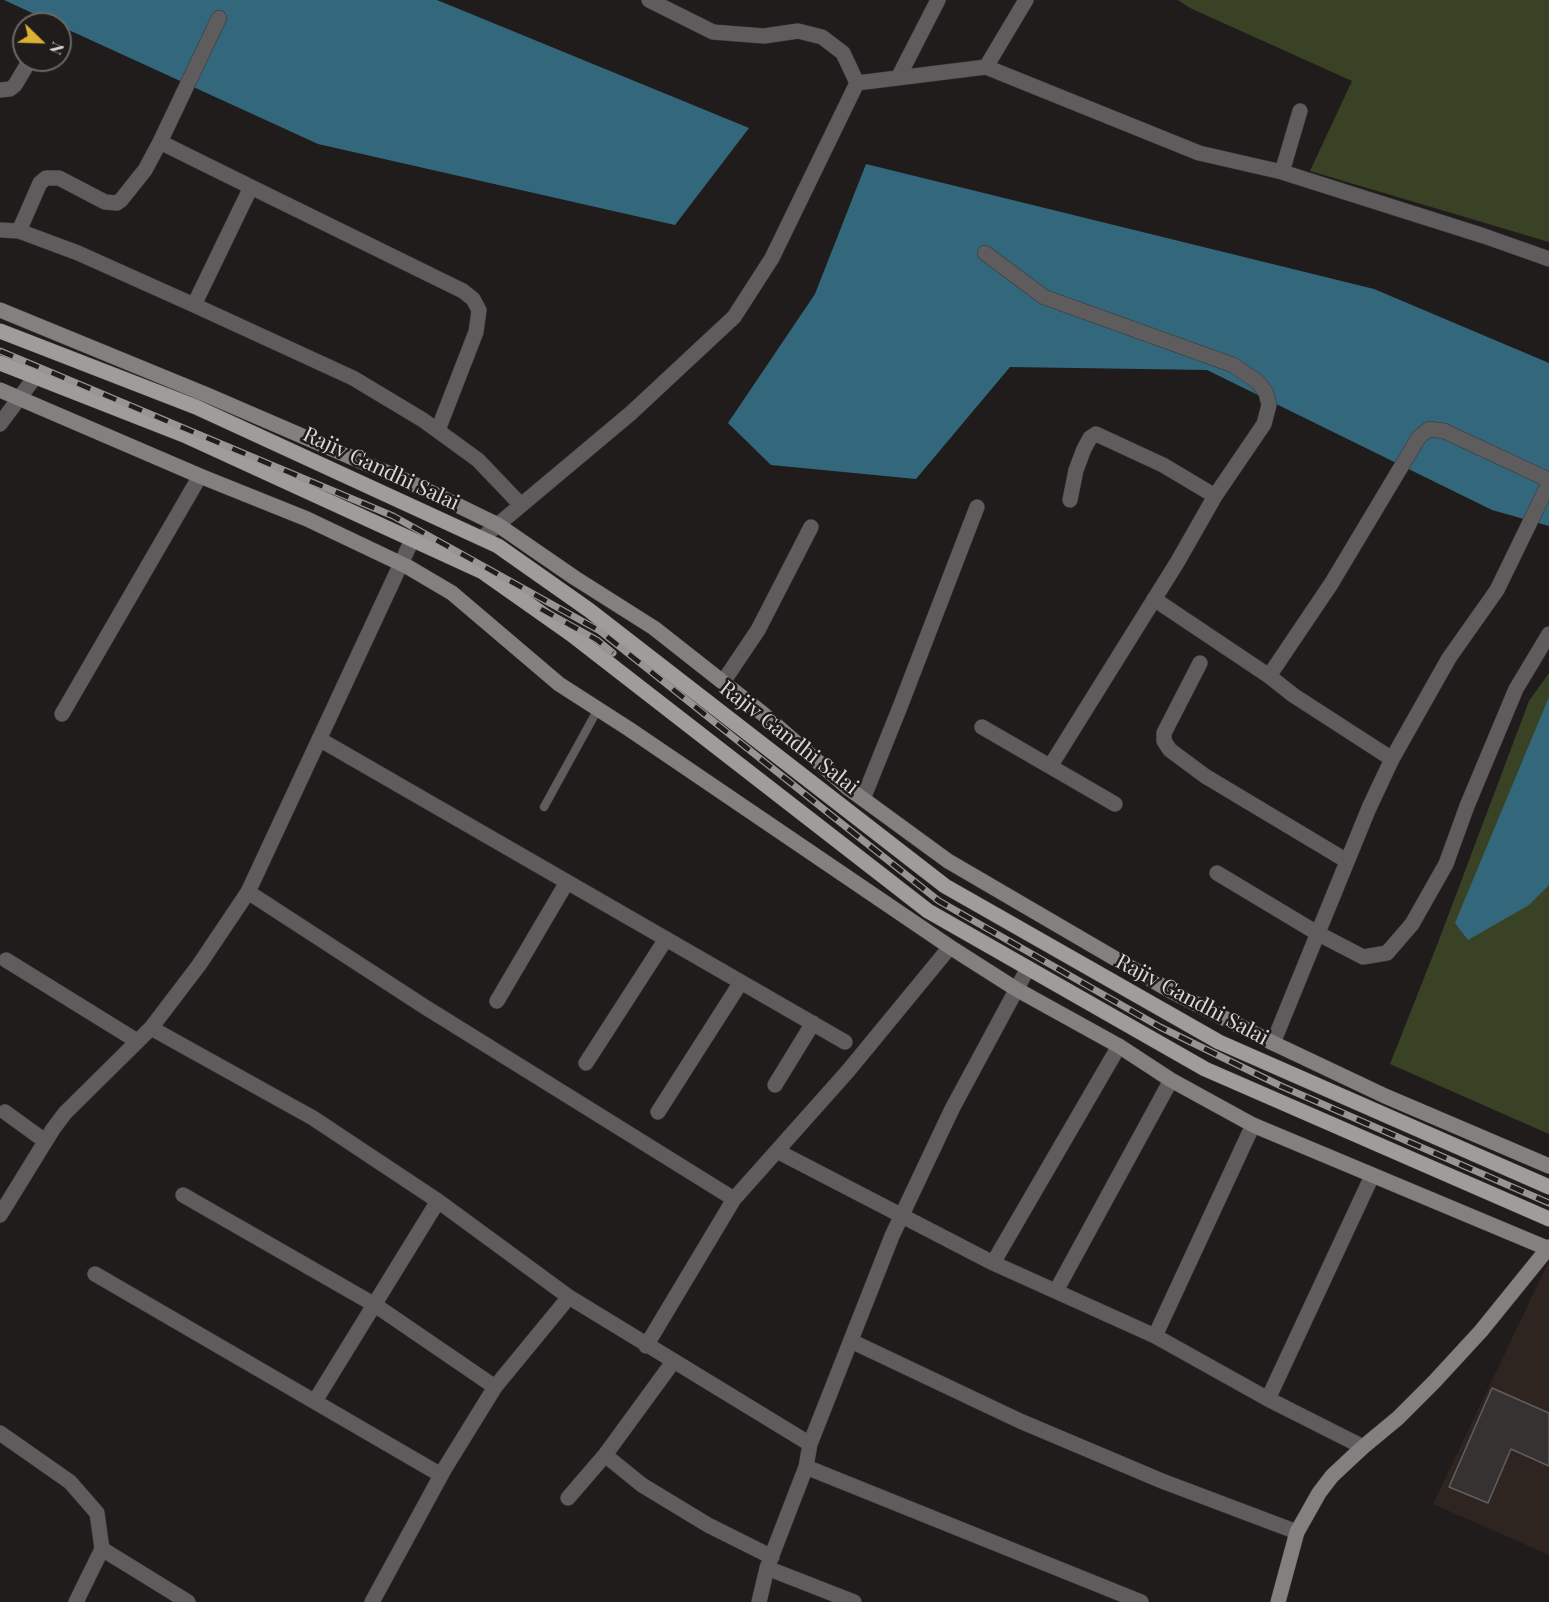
<!DOCTYPE html>
<html>
<head>
<meta charset="utf-8">
<style>
  body { margin:0 }
  #map { position:relative; width:1549px; height:1602px; overflow:hidden; background:#201c1b; font-family:"Playfair Display",serif }
  canvas { display:block }
  .north { position:absolute; left:12px; top:12px; width:60px; height:60px; box-sizing:border-box; background:#201c1b; border:2px solid #6a6766; border-radius:50%; rotate:113deg; font-size:16px; font-weight:700; line-height:24px; text-align:center; color:#dad7d6 }
  .north::after { content:''; display:block; margin:auto; width:21px; height:27px; background:#ddb133; clip-path:polygon(50% 0,100% 100%,50% 72%,0 100%) }
</style>
</head>
<body>
<div id="map">
<canvas width="1549" height="1602"></canvas>
<div class="north">N</div>
</div>
<script>
const c = document.querySelector('canvas').getContext('2d');
c.lineJoin = 'round';
function fill(path, color) {
  c.fillStyle = color;
  c.fill(path, 'evenodd');
}
function toPath(rows) {
  const path = new Path2D();
  for (const r of rows) {
    path.moveTo(r[0], r[1]);
    for (let i = 2; i < r.length; i += 2) path.lineTo(r[i], r[i + 1]);
  }
  return path;
}
function trace(path, color, width, dash) {
  c.strokeStyle = color;
  c.lineWidth = width;
  c.lineCap = dash ? 'butt' : 'round';
  c.setLineDash(dash || []);
  c.stroke(path);
}
function write(font, color, halo, rows, align = 'center') {
  c.font = font + ' "Playfair Display",serif';
  c.lineWidth = 5;
  c.setLineDash([]);
  c.textBaseline = 'middle';
  c.strokeStyle = halo;
  c.fillStyle = color;
  for (const [text, x, y, turn = 0] of rows) {
    c.save();
    c.translate(x, y);
    c.rotate((+turn || 0) * Math.PI / 180);
    c.textAlign = isNaN(turn) ? turn : align;
    if (halo) c.strokeText(text, 0, 0);
    c.fillText(text, 0, 0);
    c.restore();
  }
}
fill(toPath([
  [1549,1261,1549,1555,1433,1504]
]), '#2e2521');
fill(toPath([
  [1178,0,1549,0,1549,242,1310,171,1352,81,1190,8],
  [1549,673,1549,1134,1390,1064,1439,940,1529,701]
]), '#3a4225');
fill(toPath([
  [4,0,437,0,749,128,675,225,318,144,60,26,60,24,56,24],
  [866,164,1374,289,1549,363,1549,526,1492,510,1207,370,1010,367,916,479,771,465,728,423,815,294],
  [1549,697,1549,885,1529,905,1468,940,1455,923]
]), '#33687c');
const building = toPath([
  [1492,1388,1549,1413,1549,1466,1511,1449,1488,1503,1449,1487,1492,1388]
]);
fill(building, '#363231');
trace(building, '#635f5e', 1.5);
const lane = toPath([
  [544,807,598,709]
]);
const street = toPath([
  [649,0,713,32,764,36,798,31,822,37,843,53,857,83],
  [986,67,1199,153,1282,172,1300,111],
  [898,78,938,0],
  [0,90,10,89,15,85,30,60],
  [1282,172,1484,236,1549,259],
  [251,187,463,291,473,299,479,310,476,332,438,430],
  [0,230,19,231,78,253,194,305,251,187,160,142],
  [19,231,40,183,46,178,59,178,105,202,117,203,121,200,145,170,160,142,219,18],
  [985,253,1044,297,1233,365,1258,382,1266,393,1269,405,1264,424,1215,496,1178,561,1051,765],
  [194,305,353,378,423,420,478,460,521,505],
  [0,424,35,377],
  [1070,500,1076,470,1084,449,1090,438,1096,434,1163,465,1215,496],
  [482,538,631,413,734,317,772,258,857,83,986,67,1026,0],
  [1154,599,1269,676,1293,695,1392,759],
  [1200,663,1164,733,1164,741,1170,750,1205,776,1347,861],
  [1269,676,1331,584,1419,437,1429,429,1444,431,1549,480],
  [723,682,758,630,811,527],
  [62,714,200,476],
  [982,727,1115,804],
  [319,739,845,1042],
  [863,799,900,707,977,507],
  [1217,873,1317,933,1363,957,1387,953,1412,924,1446,864,1467,806,1516,689,1549,634],
  [248,892,425,1007,734,1199],
  [6,960,137,1041],
  [497,1001,567,882],
  [151,1028,313,1118,438,1201,569,1297,810,1444],
  [1273,1043,1369,808,1392,759,1449,658,1497,590,1549,483],
  [586,1063,666,939],
  [775,1085,813,1023],
  [5,1112,45,1141],
  [658,1112,741,982],
  [777,1151,993,1263,1155,1336,1268,1399,1363,1447],
  [183,1195,375,1305,495,1387],
  [0,1215,53,1129,65,1113,151,1028,199,965,248,892,412,540],
  [993,1263,1119,1046],
  [95,1274,441,1475],
  [1056,1291,1171,1080],
  [1155,1336,1253,1125],
  [851,1341,1020,1421,1162,1481,1297,1532],
  [646,1346,734,1199,848,1071,950,947],
  [1268,1399,1372,1176],
  [315,1401,438,1201],
  [0,1433,70,1482,97,1513,102,1549,76,1602],
  [605,1455,642,1485,708,1525,772,1557],
  [806,1467,1141,1602],
  [568,1498,605,1455,673,1362],
  [102,1549,188,1602],
  [767,1568,854,1602],
  [372,1602,445,1468,495,1387,569,1297],
  [759,1602,767,1568,806,1467,810,1444,892,1236,952,1109,1028,968]
]);
const secondary = toPath([
  [0,310,207,395,418,486,498,525,575,578,654,628,762,713,848,788,948,861,1169,990,1273,1043,1385,1096,1549,1166],
  [0,390,200,476,307,519,408,567,452,593,559,684,629,729,950,947,1016,989,1119,1046,1171,1080,1253,1125,1549,1249],
  [1278,1602,1297,1532,1319,1493,1332,1476,1363,1447,1398,1418,1434,1382,1481,1331,1549,1247]
]);
const primary = toPath([
  [0,331,196,407,498,546,589,610,945,886,1219,1042,1549,1187],
  [0,363,184,435,483,572,571,634,928,911,1205,1069,1549,1219]
]);
trace(lane, '#3a3635', 9);
trace(street, '#3a3635', 16);
trace(secondary, '#3a3635', 16);
trace(primary, '#3a3635', 16);
trace(lane, '#5e5c5c', 8);
trace(street, '#5e5c5c', 15);
trace(secondary, '#848080', 15);
trace(primary, '#a09c9c', 15);
const rail = toPath([
  [0,351,393,516,600,631,939,901,1160,1027,1281,1086,1549,1203],
  [541,609,597,640,613,653]
]);
trace(rail, '#989594', 7);
trace(rail, '#201c1b', 4.5, [14]);
write('21px', '#dad7d6', '#201c1b', [
  ["Rajiv Gandhi Salai",381,469,25],
  ["Rajiv Gandhi Salai",789,738,38],
  ["Rajiv Gandhi Salai",1192,1000,28]
]);
</script>
</body>
</html>
